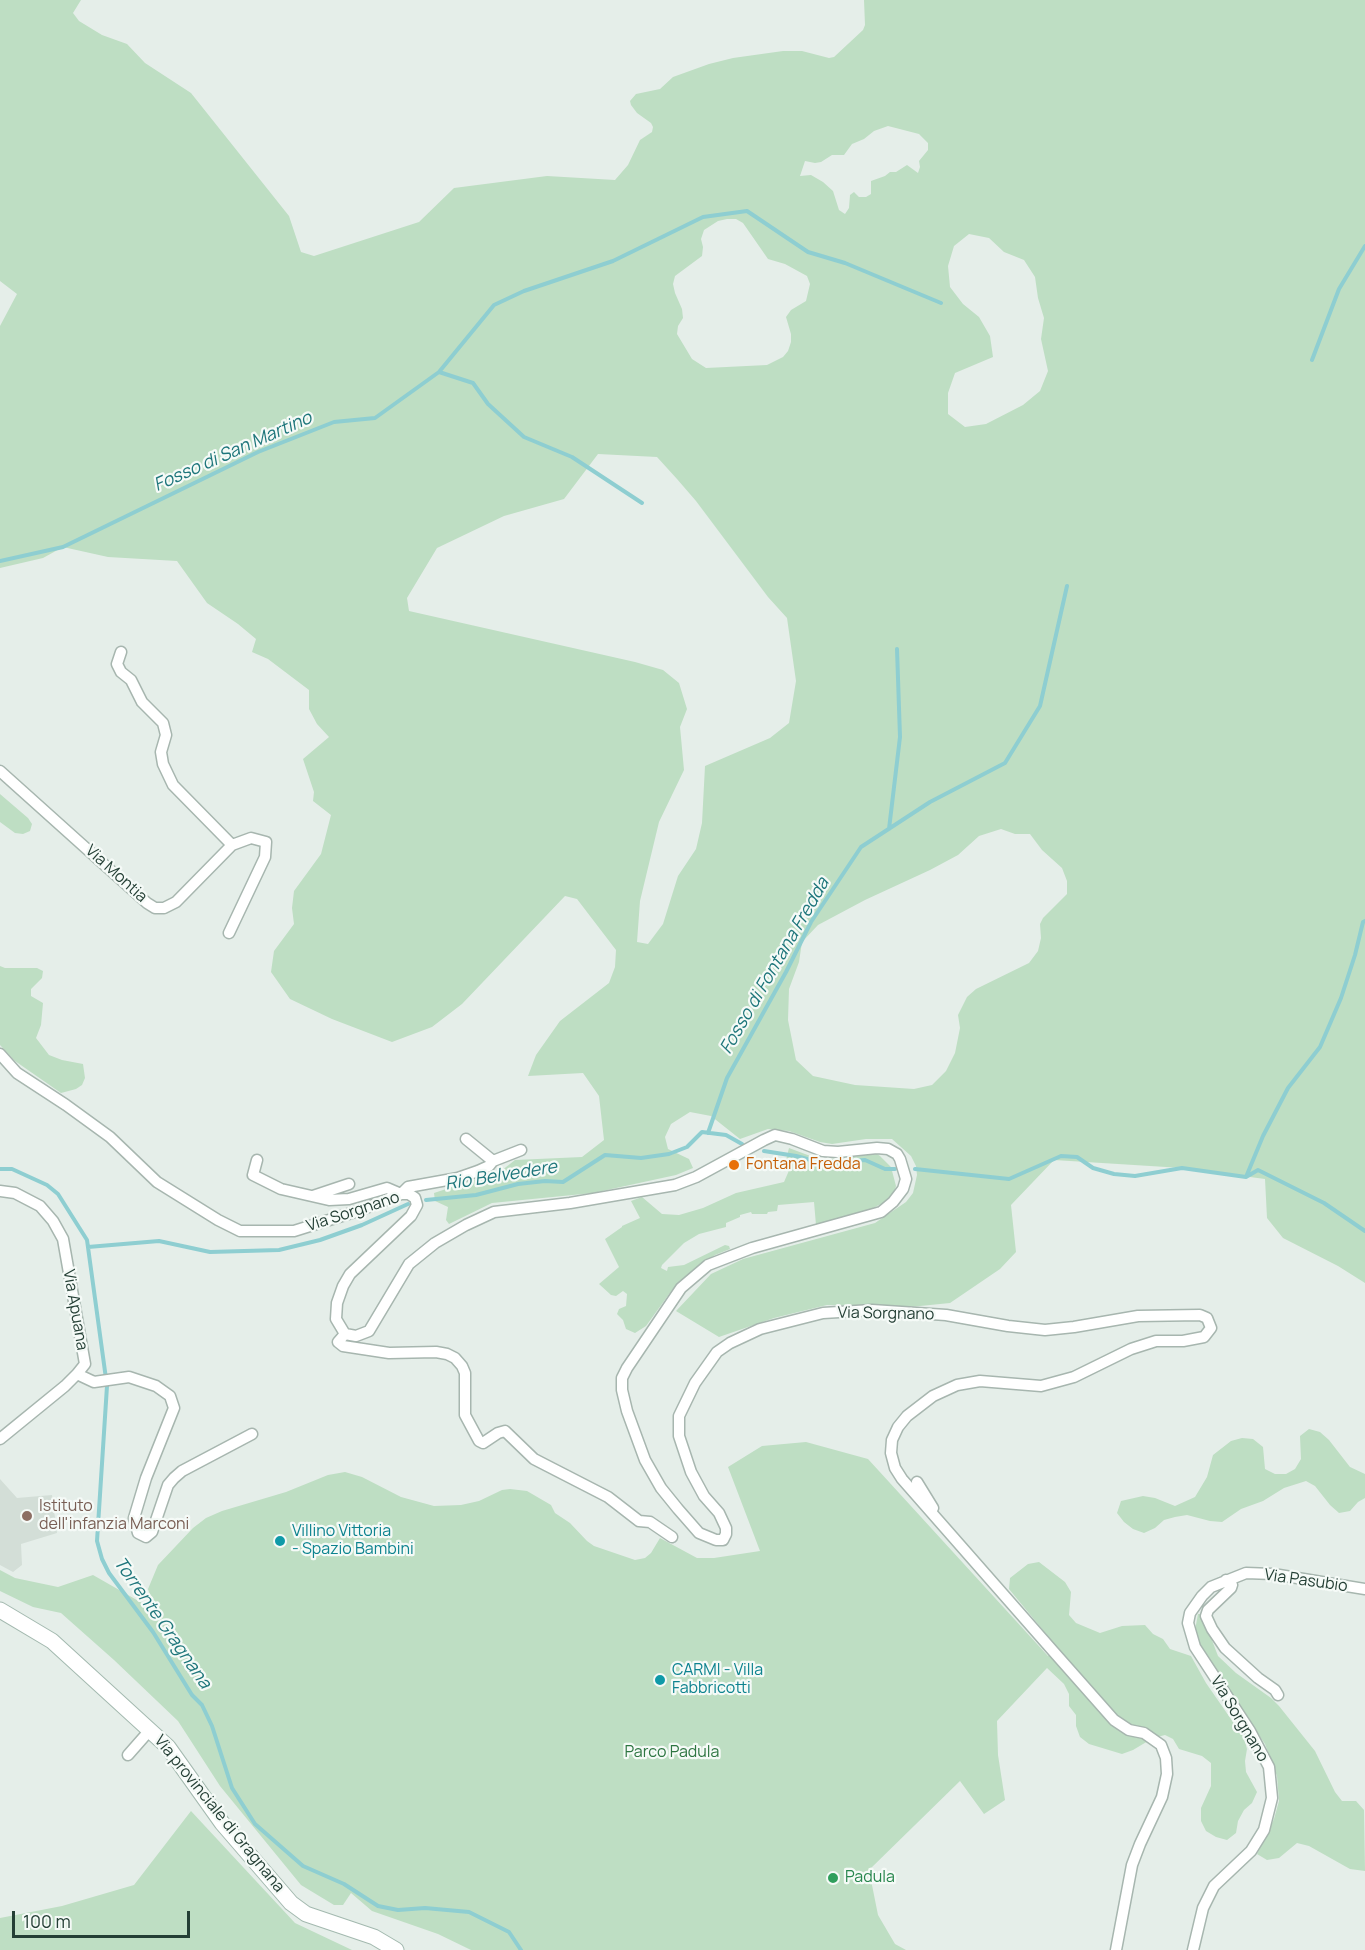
<!DOCTYPE html>
<html>
<head>
<meta charset="utf-8">
<style>
  body { margin:0 }
  #map { position:relative; width:1365px; height:1950px; overflow:hidden; background:#e5eee9; font-family:Manrope,sans-serif }
  canvas { display:block }
  .scale { position:absolute; left:12px; top:1911px; width:178px; height:27px; box-sizing:border-box; border:3px solid #243f35; border-top:0; padding-left:8px; font-size:18px; line-height:21px; white-space:nowrap; color:#243f35; -webkit-text-stroke:4px #f5faf7; paint-order:stroke }
</style>
</head>
<body>
<div id="map">
<canvas width="1365" height="1950"></canvas>
<div class="scale">100 m</div>
</div>
<script>
const c = document.querySelector('canvas').getContext('2d');
c.lineJoin = 'round';
function fill(path, color) {
  c.fillStyle = color;
  c.fill(path, 'evenodd');
}
function toPath(rows) {
  const path = new Path2D();
  for (const r of rows) {
    path.moveTo(r[0], r[1]);
    for (let i = 2; i < r.length; i += 2) path.lineTo(r[i], r[i + 1]);
  }
  return path;
}
function trace(path, color, width, dash) {
  c.strokeStyle = color;
  c.lineWidth = width;
  c.lineCap = dash ? 'butt' : 'round';
  c.setLineDash(dash || []);
  c.stroke(path);
}
function write(font, color, halo, rows, align = 'center') {
  c.font = font + ' Manrope,sans-serif';
  c.lineWidth = 4.5;
  c.setLineDash([]);
  c.textBaseline = 'middle';
  c.strokeStyle = halo;
  c.fillStyle = color;
  for (const [text, x, y, turn = 0] of rows) {
    c.save();
    c.translate(x, y);
    c.rotate((+turn || 0) * Math.PI / 180);
    c.textAlign = isNaN(turn) ? turn : align;
    if (halo) c.strokeText(text, 0, 0);
    c.fillText(text, 0, 0);
    c.restore();
  }
}
fill(toPath([
  [0,1479,17,1498,52,1495,57,1533,21,1544,22,1565,13,1572,0,1565]
]), '#d3ded7');
fill(toPath([
  [0,0,81,0,73,13,79,21,102,35,127,44,145,63,191,93,289,216,301,252,314,256,419,222,454,188,547,176,615,180,628,165,640,140,652,132,653,127,651,123,637,113,631,105,630,101,636,94,660,89,673,77,709,64,733,58,783,51,802,51,829,58,834,57,863,30,865,25,864,0,1365,0,1365,1283,1338,1266,1283,1238,1267,1218,1265,1179,1182,1168,1054,1160,1011,1205,1016,1252,1000,1269,950,1303,910,1307,827,1305,774,1318,719,1337,676,1311,711,1274,743,1259,875,1223,906,1202,913,1193,917,1175,916,1166,911,1156,892,1139,866,1139,832,1144,820,1142,789,1131,768,1129,740,1139,711,1116,690,1112,671,1124,665,1137,668,1149,689,1159,693,1168,676,1175,593,1193,492,1203,449,1224,446,1220,448,1207,435,1201,434,1193,501,1171,515,1160,582,1157,604,1140,599,1096,583,1073,528,1076,536,1055,560,1021,609,983,615,967,616,950,577,899,565,896,462,1004,432,1027,392,1042,332,1019,290,999,271,972,274,951,294,924,292,908,294,891,321,854,331,815,313,801,314,792,303,759,329,737,317,724,309,709,309,690,268,659,252,652,256,639,238,624,207,603,177,561,108,557,63,547,43,558,0,568,0,326,17,294,0,281],
  [888,126,919,134,928,143,928,150,919,161,920,167,918,173,907,165,896,172,890,172,885,176,871,181,871,194,866,197,859,197,854,192,850,195,849,208,845,214,839,210,833,191,823,182,811,175,800,176,805,161,815,163,821,162,832,155,844,155,852,144,864,139,874,131],
  [727,219,736,219,743,223,768,259,785,264,807,276,810,284,806,301,791,310,786,317,791,334,791,342,788,351,783,357,767,365,706,368,692,359,677,334,678,326,683,318,682,309,675,293,673,284,675,276,702,256,703,247,701,239,704,230,718,221],
  [969,234,989,238,1004,252,1024,260,1035,277,1038,298,1044,318,1041,339,1048,371,1040,391,1023,405,986,424,965,427,948,414,948,393,955,373,993,357,990,336,979,317,963,304,950,287,948,266,954,246],
  [598,454,657,457,677,479,696,501,768,597,787,618,796,681,789,723,770,738,705,766,702,823,696,849,678,876,663,924,648,944,637,942,640,901,659,822,684,770,680,727,687,709,679,683,663,670,635,662,409,611,407,598,437,548,504,516,564,499],
  [1001,829,1015,834,1030,834,1042,850,1062,868,1067,881,1067,894,1043,918,1040,924,1041,938,1038,951,1029,963,976,989,967,997,958,1015,960,1028,955,1053,946,1071,932,1085,914,1089,855,1085,813,1076,796,1060,788,1020,789,989,799,962,802,942,818,925,865,900,930,870,958,855,979,836],
  [0,794,28,818,32,824,30,831,23,834,15,833,0,822],
  [0,966,5,968,37,968,43,971,42,978,31,989,31,996,43,1003,41,1025,36,1038,49,1055,62,1060,83,1064,85,1078,82,1085,76,1089,61,1093,15,1061,0,1045],
  [789,1148,821,1160,877,1154,880,1156,891,1167,896,1186,894,1193,885,1202,867,1211,816,1225,814,1202,778,1205,777,1211,768,1212,767,1214,752,1214,751,1212,740,1215,740,1217,726,1223,726,1227,699,1234,684,1243,662,1265,661,1268,667,1271,668,1267,684,1265,725,1245,729,1246,730,1249,715,1255,694,1270,672,1290,646,1326,635,1333,626,1329,623,1320,617,1314,619,1309,626,1306,627,1294,623,1291,616,1296,611,1295,599,1284,619,1267,605,1239,622,1227,622,1226,640,1218,631,1201,642,1197,662,1214,679,1215,703,1208,736,1193,784,1182,791,1166,785,1164],
  [1309,1429,1320,1432,1329,1440,1350,1467,1365,1474,1365,1498,1358,1502,1350,1511,1339,1513,1330,1505,1315,1486,1306,1481,1284,1488,1263,1501,1241,1509,1222,1522,1210,1521,1187,1515,1175,1517,1164,1520,1155,1528,1144,1533,1133,1529,1124,1522,1117,1513,1121,1501,1143,1496,1155,1498,1175,1506,1195,1497,1207,1477,1213,1455,1231,1441,1242,1438,1253,1439,1263,1447,1265,1469,1275,1474,1286,1474,1295,1469,1301,1459,1300,1436],
  [806,1442,868,1459,1048,1656,1056,1646,1009,1589,1010,1578,1028,1564,1039,1562,1065,1582,1071,1592,1069,1615,1076,1623,1100,1633,1122,1626,1145,1625,1153,1634,1163,1639,1170,1649,1191,1656,1206,1683,1244,1738,1247,1749,1245,1761,1246,1772,1257,1792,1252,1803,1244,1810,1238,1821,1236,1833,1227,1840,1216,1837,1206,1831,1201,1821,1201,1808,1211,1786,1211,1763,1202,1756,1179,1749,1173,1739,1165,1735,1153,1738,1133,1750,1122,1754,1089,1744,1080,1737,1076,1726,1076,1715,1069,1706,1069,1694,1064,1684,1047,1668,997,1721,998,1755,1005,1800,984,1814,960,1781,869,1870,878,1915,895,1944,906,1950,471,1950,438,1934,372,1911,351,1893,343,1905,334,1905,301,1885,220,1786,178,1721,114,1660,61,1613,33,1607,0,1591,0,1570,15,1578,58,1587,93,1575,156,1611,148,1589,158,1565,193,1528,206,1518,222,1511,286,1492,328,1475,345,1472,362,1477,401,1497,434,1506,461,1505,479,1501,502,1490,510,1489,527,1491,551,1505,555,1513,570,1523,587,1541,594,1546,635,1560,645,1558,651,1553,660,1538,697,1558,714,1558,760,1551,728,1467,762,1446],
  [1198,1614,1202,1614,1218,1656,1236,1673,1271,1698,1279,1706,1315,1751,1335,1792,1342,1801,1356,1801,1364,1810,1365,1871,1350,1869,1309,1846,1297,1843,1279,1858,1267,1860,1257,1854,1274,1819,1279,1801,1277,1776,1265,1744,1204,1655,1195,1630],
  [191,1811,295,1923,352,1950,0,1950,0,1918,62,1906,134,1885]
]), '#bedec3');
trace(toPath([
  [1312,360,1339,289,1365,246],
  [439,372,473,383,488,404,524,437,572,457,642,503],
  [0,561,63,547,258,452,334,422,375,418,439,372,494,305,524,291,613,261,703,217,747,211,808,252,845,263,941,303],
  [889,829,900,737,897,649],
  [708,1133,727,1078,786,972,811,922,861,847,930,802,1005,763,1040,706,1067,586],
  [764,1151,796,1156,822,1163,865,1160,885,1169,895,1169],
  [0,1169,12,1169,47,1185,58,1194,87,1240,107,1386,97,1541,102,1559,109,1573,153,1632,192,1695,202,1705,212,1726,232,1788,255,1824,303,1866,344,1884,378,1906,398,1910,425,1908,469,1912,509,1932,521,1950],
  [915,1169,1009,1179,1061,1156,1077,1157,1093,1168,1114,1174,1135,1176,1182,1168,1246,1177,1263,1136,1288,1088,1320,1047,1341,998,1355,955,1363,922,1365,921],
  [1246,1177,1258,1170,1324,1203,1365,1231],
  [426,1200,476,1195,518,1184,545,1181,563,1182,605,1155,641,1158,669,1154,687,1147,702,1132,726,1135,742,1144],
  [88,1247,159,1241,210,1252,279,1250,320,1240,362,1225,408,1204]
]), '#8eced1', 4);
const street = toPath([
  [121,652,117,664,121,672,131,680,142,702,163,723,166,735,161,752,163,764,173,785,232,845],
  [0,771,147,903,155,908,164,908,176,902,232,845,251,838,266,842,265,857,229,933],
  [0,1054,17,1073,66,1105,110,1137,157,1182,218,1220,240,1231,294,1231,361,1210,401,1194,409,1194,415,1198,417,1205,411,1216,350,1274,343,1286,337,1303,336,1319,345,1334,356,1336,369,1331,409,1264,435,1243,466,1225,494,1212,570,1203,675,1185,696,1177,764,1140,775,1135,792,1139,823,1151,838,1152,877,1148,888,1149,897,1154,900,1159,906,1179,903,1189,893,1202,881,1212,752,1248,708,1265,681,1288,627,1368,622,1378,622,1390,627,1411,645,1460,661,1488,678,1509,699,1533,716,1540,723,1540,726,1534,726,1528,719,1513,704,1496,691,1472,679,1436,679,1416,695,1383,717,1352,730,1343,760,1329,823,1313,872,1310,946,1315,1008,1326,1045,1330,1074,1327,1138,1316,1200,1315,1207,1318,1211,1328,1204,1337,1183,1341,1156,1341,1131,1349,1074,1377,1041,1386,980,1381,957,1385,933,1396,907,1416,898,1427,892,1440,891,1453,895,1468,902,1479,1053,1651,1114,1720,1129,1730,1144,1733,1161,1745,1166,1758,1167,1774,1162,1797,1140,1844,1132,1865,1116,1950],
  [466,1139,493,1161],
  [257,1160,253,1175,281,1189,329,1200,349,1199,387,1188,401,1194,408,1187,458,1178,478,1171,489,1166,493,1161,521,1150],
  [0,1191,15,1193,40,1206,53,1221,63,1239,85,1364,77,1374,65,1386,0,1439],
  [313,1196,349,1184],
  [345,1334,338,1342,343,1346,389,1353,436,1352,447,1354,455,1358,462,1366,465,1373,465,1415,479,1441,483,1443,498,1433,505,1431,534,1459,608,1497,639,1521,650,1522,672,1537],
  [77,1374,94,1382,129,1377,156,1386,170,1396,174,1408,146,1478,134,1518,138,1533,146,1537,152,1532,168,1485,174,1478,182,1471,252,1434],
  [917,1482,933,1508],
  [1226,1580,1232,1585,1231,1588,1208,1610,1206,1616,1212,1629,1225,1648,1258,1678,1275,1690,1278,1695],
  [128,1755,150,1730],
  [1193,1950,1203,1908,1214,1886,1251,1851,1264,1830,1272,1798,1269,1767,1250,1731,1195,1647,1188,1623,1190,1613,1202,1596,1211,1587,1246,1573,1273,1574,1365,1589]
]);
const secondary = toPath([
  [0,1610,52,1641,168,1747,222,1823,291,1903,306,1914,374,1937,396,1950]
]);
trace(street, '#a7b6af', 13);
trace(secondary, '#a3b9af', 17);
trace(street, '#fff', 10);
trace(secondary, '#fff', 15);
for (const [x, y, r, color] of [
  [734,1165,6,"#e8710a"],
  [27,1516,6,"#8d6e63"],
  [280,1541,6,"#0f9aa8"],
  [660,1680,6,"#0f9aa8"],
  [833,1878,6,"#2e9e5b"]
]) {
  const dot = new Path2D();
  dot.arc(x, y, r, 0, 2 * Math.PI);
  c.fillStyle = color;
  c.fill(dot);
  trace(dot, '#f5faf7', 2);
}
write('16px', '#243f35', '#f5faf7', [
  ["Via Montia",116,874,42],
  ["Via Sorgnano",353,1212,-18],
  ["Via Apuana",75,1310,80],
  ["Via Sorgnano",886,1314,1],
  ["Via Pasubio",1306,1581,8],
  ["Via Sorgnano",1239,1719,59],
  ["Via provinciale di Gragnana",219,1814,51]
]);
write('16px', '#c56008', '#f5faf7', [
  ["Fontana Fredda",746,1165]
], 'left');
write('16px', '#785e54', '#f5faf7', [
  ["Istituto",39,1507],
  ["dell'infanzia Marconi",39,1525]
], 'left');
write('16px', '#0d838f', '#f5faf7', [
  ["Villino Vittoria",292,1532],
  ["- Spazio Bambini",292,1550],
  ["CARMI - Villa",672,1671],
  ["Fabbricotti",672,1689]
], 'left');
write('16px', '#2e7642', '#f5faf7', [
  ["Parco Padula",672,1753]
]);
write('16px', '#27864d', '#f5faf7', [
  ["Padula",845,1878]
], 'left');
write('italic 18px', '#1e767b', '#f5faf7', [
  ["Fosso di San Martino",233,452,-24],
  ["Fosso di Fontana Fredda",775,966,-60],
  ["Rio Belvedere",501,1176,-9],
  ["Torrente Gragnana",162,1623,55]
]);
</script>
</body>
</html>
